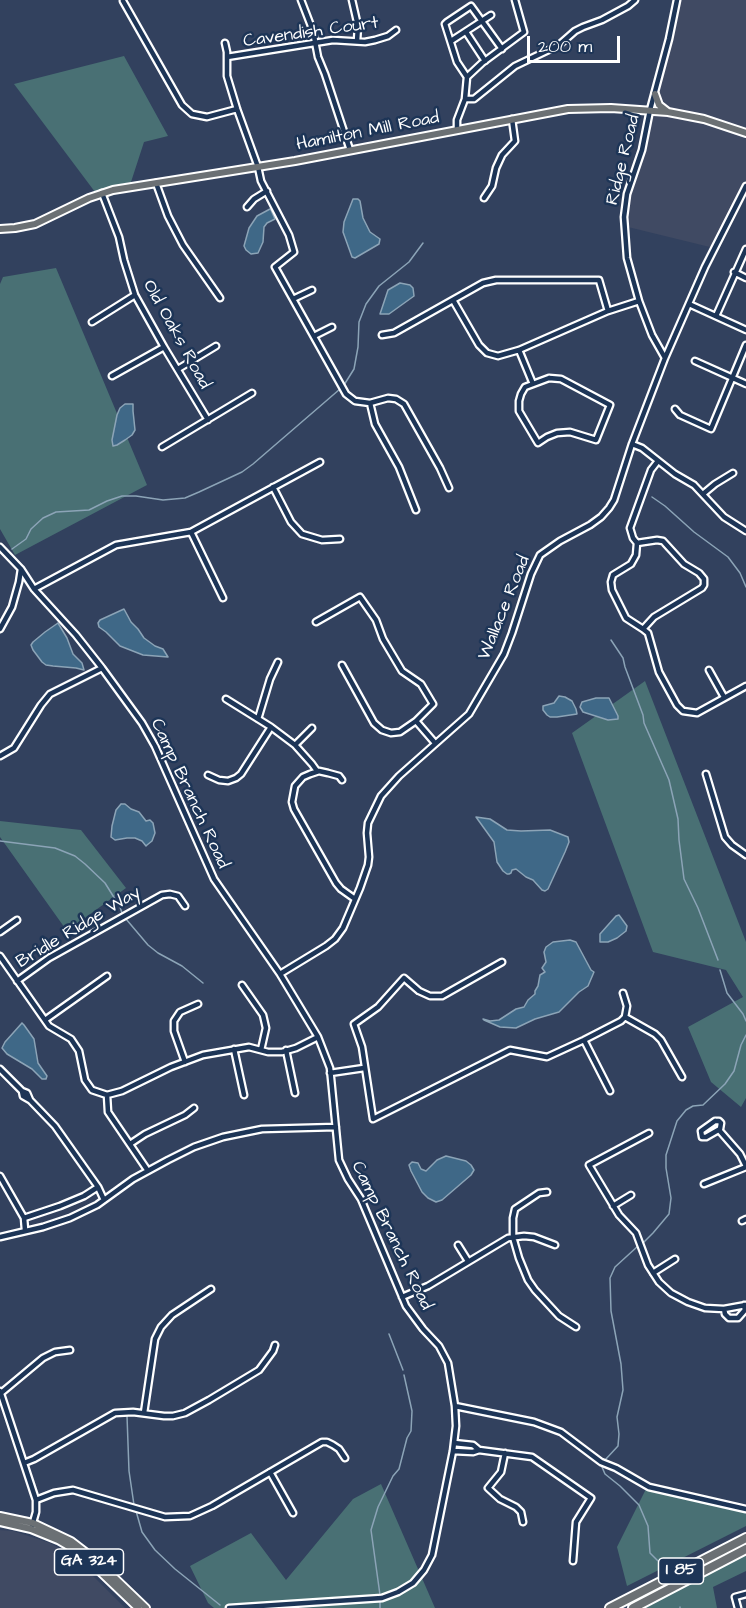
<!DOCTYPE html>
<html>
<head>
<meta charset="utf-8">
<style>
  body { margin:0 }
  #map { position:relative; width:746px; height:1608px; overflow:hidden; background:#32415e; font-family:"Architects Daughter",sans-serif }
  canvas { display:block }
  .scale { position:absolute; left:527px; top:36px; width:93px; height:27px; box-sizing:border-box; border:3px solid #fff; border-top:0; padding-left:8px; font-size:18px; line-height:21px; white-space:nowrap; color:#fff; -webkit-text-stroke:4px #1d3557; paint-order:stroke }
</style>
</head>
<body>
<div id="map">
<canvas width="746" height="1608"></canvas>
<div class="scale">200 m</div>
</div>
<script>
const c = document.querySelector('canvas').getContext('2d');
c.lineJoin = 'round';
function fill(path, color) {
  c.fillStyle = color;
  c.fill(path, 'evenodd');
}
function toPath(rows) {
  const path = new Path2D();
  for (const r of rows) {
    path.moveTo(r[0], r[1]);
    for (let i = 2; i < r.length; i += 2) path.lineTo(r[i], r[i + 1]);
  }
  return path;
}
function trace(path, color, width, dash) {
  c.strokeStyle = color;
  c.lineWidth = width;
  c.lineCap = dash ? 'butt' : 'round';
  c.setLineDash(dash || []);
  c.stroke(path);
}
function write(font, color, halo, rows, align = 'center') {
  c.font = font + ' "Architects Daughter",sans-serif';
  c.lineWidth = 5;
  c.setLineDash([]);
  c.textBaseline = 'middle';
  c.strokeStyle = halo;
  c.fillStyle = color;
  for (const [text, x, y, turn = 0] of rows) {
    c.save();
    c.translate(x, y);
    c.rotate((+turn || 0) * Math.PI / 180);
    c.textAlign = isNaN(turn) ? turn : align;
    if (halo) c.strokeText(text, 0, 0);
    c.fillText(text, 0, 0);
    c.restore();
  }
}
fill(toPath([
  [679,0,746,0,746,188,714,248,628,227,630,193,633,181,632,181,646,118],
  [0,1530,13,1531,50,1543,73,1556,125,1608,0,1608]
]), '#404a63');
fill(toPath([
  [124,56,168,136,144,142,131,182,112,186,95,192,14,84],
  [56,268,147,485,15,555,0,529,0,284,3,277],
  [645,681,746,942,746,1098,741,1107,711,1082,688,1027,743,997,726,970,653,952,572,733],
  [0,821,81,830,126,888,67,931,0,837],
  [381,1484,435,1608,214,1608,208,1603,190,1566,251,1533,286,1580,353,1499],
  [647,1487,746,1506,746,1526,627,1586,617,1547],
  [746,1553,746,1571,713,1587,717,1608,639,1608]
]), '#497074');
const water = toPath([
  [353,199,358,199,360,201,363,218,370,232,380,239,379,244,355,258,352,257,343,232,344,222,353,199],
  [270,209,271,210,275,219,267,223,264,227,263,242,258,253,251,254,246,250,244,246,249,228,257,216,270,209],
  [400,283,410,285,413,288,414,296,389,314,380,314,388,290,400,283],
  [125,404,133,404,133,411,135,430,132,435,125,440,117,445,113,446,112,440,117,415,120,408,125,404],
  [124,609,131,622,138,629,144,638,155,646,163,649,168,657,143,655,120,646,106,632,99,627,98,623,100,620,124,609],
  [58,623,67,638,73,654,82,663,84,670,76,668,53,666,46,665,42,662,33,650,31,645,33,642,45,632,58,623],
  [559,696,565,697,572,701,576,709,577,714,557,717,550,717,547,715,543,710,543,706,554,703,559,696],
  [596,698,609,698,618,716,618,719,608,720,583,712,580,707,582,702,596,698],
  [121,804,125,804,131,809,139,812,146,821,150,820,153,823,155,833,152,841,147,845,146,846,142,841,135,838,127,838,115,840,111,837,112,826,116,810,121,804],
  [476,817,490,819,507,830,521,831,550,830,568,837,569,842,565,852,548,889,545,891,542,890,533,880,526,877,516,869,512,870,511,873,509,874,507,874,503,871,497,862,494,842,476,817],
  [619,915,627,926,626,931,617,938,608,942,600,942,600,934,616,916,619,915],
  [570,940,576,942,591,970,594,972,588,986,579,992,559,1012,535,1019,516,1028,500,1027,484,1020,483,1019,490,1021,499,1020,516,1009,524,1007,528,1000,535,994,535,991,538,986,540,975,545,972,542,968,546,962,544,952,546,947,553,942,570,940],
  [22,1023,24,1025,34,1039,38,1063,47,1076,46,1079,42,1079,32,1069,7,1054,2,1048,5,1042,22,1023],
  [446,1156,466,1161,471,1165,474,1170,471,1175,442,1200,436,1202,428,1198,422,1192,411,1171,409,1165,412,1162,418,1163,421,1169,426,1171,437,1160,446,1156]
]);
fill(water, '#3f6887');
trace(water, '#8ca4b7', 1.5);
trace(toPath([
  [344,385,354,369,358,347,359,322,366,304,379,286,409,262,423,243],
  [652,497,665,506,694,532,728,557,740,573,746,587],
  [12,549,26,539,31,529,43,518,56,512,89,510,107,501,122,496,136,496,163,500,185,498,199,492,242,472,253,464,340,389],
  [611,640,623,658,625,667,643,715,644,723,669,780,678,819,679,840,684,879,698,908,718,960],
  [0,841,55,848,75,856,85,864,105,883,120,907,122,913],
  [126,919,148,945,158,953,182,966,203,983],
  [720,970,727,993,743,1014,746,1021],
  [643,1243,653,1233,669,1214,671,1198,666,1168,666,1155,677,1121,686,1110,693,1106,703,1105,725,1084,734,1071,741,1045,746,1035],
  [389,1334,403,1370],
  [127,1416,129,1471,134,1505],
  [605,1460,618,1446,619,1434,617,1417,623,1390,621,1364,611,1311,610,1278,615,1267,638,1246],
  [602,1467,605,1474,620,1486,639,1505,648,1526,650,1553,666,1569],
  [136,1511,142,1532,155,1550,175,1569,220,1605],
  [380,1595,371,1530,378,1507,393,1476,399,1469,407,1438,411,1431,412,1411,404,1375],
  [380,1601,380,1608],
  [680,1607,680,1608]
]), '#8ca4b7', 1.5);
const minor = toPath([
  [301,0,313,31,318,57,325,74,350,150],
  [352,0,358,26,357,41],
  [123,1,182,105,192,114,207,117,237,109],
  [466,32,485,61],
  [451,41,491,15],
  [225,43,227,52,227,76,237,109,258,167,261,181,289,235,294,252,275,267,346,394,355,401,370,403,388,398,396,399,404,404,440,468,449,488],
  [227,57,333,40,365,42,375,40,388,36,396,30],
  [467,77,457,62,445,24,447,22,471,6,502,49],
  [465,99,467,77,482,63,524,32,515,0],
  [457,129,457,120,465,99,474,99,515,66,559,45,575,31,583,27,602,20,628,6,635,0],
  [156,183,168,216,183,245,220,298],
  [102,193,119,237,124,260,135,295,164,347,208,420],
  [484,198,492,186,496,168,502,155,515,141,512,119],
  [247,207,254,199,267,191],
  [734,272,746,278],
  [293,299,312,290],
  [453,300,479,345,487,353,498,356,519,350,608,311,639,301],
  [689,304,746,330],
  [716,316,746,249],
  [92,322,135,295],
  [382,335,394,333,483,283,496,280,599,280,608,311],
  [314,336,332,327],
  [519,350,533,384],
  [665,358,652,335,639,301,627,258,624,217,627,194,642,150,650,110,669,39,677,0],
  [695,361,746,384],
  [178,369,216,346],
  [112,376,164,347],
  [549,378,561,379,610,405,596,440,570,432,557,433,547,437,538,443,519,411,519,401,521,394,525,387,549,378],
  [370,403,375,424,399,467,416,510],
  [675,409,680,415,711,429,746,345],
  [632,444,642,448,675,474,694,485,724,517,746,531],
  [162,447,252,393],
  [658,461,651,470,630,528,633,538,637,543,636,555,631,564,613,575,611,582,612,590,626,618,643,629,648,633,659,672,677,705,683,711,697,713,746,686],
  [273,487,291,522,302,534,322,540,340,539],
  [703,494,715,484,733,473],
  [191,532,223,598],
  [637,543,657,540,663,541,684,564,699,573,704,579,704,585,702,588,654,617,643,629],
  [0,547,21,569,34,589,76,635,102,668,142,723,155,746,214,879,280,974,318,1037,330,1068,339,1160,348,1179,361,1199,406,1306,423,1329,439,1346,448,1363,455,1406,456,1426,453,1451,432,1555,424,1570,413,1583,398,1592,382,1598,229,1608],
  [34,589,116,545,191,532,320,462],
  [316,622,360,597,376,620,383,639,402,671,421,684,433,704,416,721,400,732,391,733,382,730,374,723,342,665],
  [0,629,12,607,19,582,21,569],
  [709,670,724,697],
  [226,699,271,727,295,745,312,764,317,771],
  [258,719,270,679,278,662],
  [416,721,435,743],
  [295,745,312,728],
  [0,756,14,748,41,705,50,694,102,668],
  [706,774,725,837,732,845,746,855],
  [208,775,219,780,228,781,236,778,241,774,271,727],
  [342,780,339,776,328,773,319,771,310,774,303,777,295,786,292,802,294,809,336,883,341,889,355,899],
  [0,932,17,920],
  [0,956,49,1026,71,1039,79,1051,85,1080,92,1090,107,1095,122,1091,171,1067,203,1055,249,1047,268,1052,282,1052,296,1048,318,1037],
  [502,962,442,996,430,996,419,991,404,978,378,1007,354,1024,362,1047,373,1119,510,1050,547,1057,584,1040,621,1021,625,1017,627,1006,623,993],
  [280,974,326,946,335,939,343,928,360,888,368,865,369,857,367,833,368,823,381,796,399,776,469,714,504,654,512,633,531,574,540,555,560,541,590,525,601,517,609,508,614,500,632,444,665,358,705,267,746,186],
  [17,981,49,958,162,895,170,894,178,896,185,906],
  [242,985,263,1015,266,1028,261,1050],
  [625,1017,655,1034,661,1040,682,1077],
  [45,1020,107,976],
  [584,1040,610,1091],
  [234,1049,244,1095],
  [286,1050,295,1093],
  [185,1062,174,1031,174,1021,180,1012,198,1004],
  [0,1069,22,1091],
  [330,1073,364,1068],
  [107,1095,108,1112,148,1171],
  [30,1100,27,1093,22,1091,23,1096,30,1100,55,1126,98,1187,104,1200],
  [715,1121,719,1121,721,1123,720,1129,706,1137,702,1137,701,1131,715,1121],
  [719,1130,740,1154,746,1166],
  [649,1133,589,1165,619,1215,636,1233,648,1265,659,1282,671,1293,688,1302,705,1308,724,1309,746,1305],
  [130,1144,145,1134,185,1115,194,1108],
  [0,1176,24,1218,25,1230],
  [704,1184,746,1167],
  [547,1192,539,1193,515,1209,513,1218,513,1237,519,1258,528,1280,535,1290,559,1316,576,1327],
  [613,1206,631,1195],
  [24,1218,60,1206,84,1196,98,1187],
  [742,1221,746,1219],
  [0,1237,43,1227,70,1218,97,1205,133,1179,168,1160,194,1147,223,1137,262,1129,336,1127],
  [458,1245,468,1261],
  [653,1273,675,1259],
  [402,1297,428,1286,508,1238,524,1236,534,1237,555,1245],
  [724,1309,725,1314,729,1318,738,1318,745,1310,744,1305],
  [0,1391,36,1500,36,1512,32,1526],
  [1,1393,43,1358,55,1352,70,1350],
  [455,1406,534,1422,561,1432,601,1462,616,1468,649,1487,746,1509],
  [144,1413,155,1339,161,1327,172,1315,211,1289],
  [479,1450,532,1457,591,1498,576,1522,573,1561],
  [453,1451,473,1452,479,1450,473,1445,454,1443],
  [505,1453,501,1472,488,1488,500,1499,516,1507,521,1512,523,1522],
  [24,1463,34,1459,115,1413,133,1412,164,1416,173,1416,185,1413,209,1400,259,1370,273,1351,275,1345],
  [270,1472,293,1513],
  [36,1500,54,1493,73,1490,165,1517,190,1516,212,1506,322,1442,327,1442,333,1445,339,1449,345,1458],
  [738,1608,735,1597,746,1594]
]);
const major = toPath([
  [655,94,659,105,668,112],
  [0,229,15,228,35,224,89,198,113,190,295,161,568,109,611,108,668,112,704,119,746,133],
  [0,1516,33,1523,71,1541,97,1561,146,1608],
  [0,1522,31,1529,58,1540,70,1547,93,1565,138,1608]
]);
const highway = toPath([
  [610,1608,746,1538],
  [633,1608,746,1549]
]);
trace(minor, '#fff', 9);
trace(major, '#fff', 10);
trace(highway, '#fff', 12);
trace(minor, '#1d3557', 4.5);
trace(major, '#6b7074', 6);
trace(highway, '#6b7074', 8);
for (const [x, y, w] of [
  [89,1562,69],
  [681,1571,45]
]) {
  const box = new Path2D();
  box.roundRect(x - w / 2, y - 13, w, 26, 4.5);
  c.fillStyle = '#1d3557';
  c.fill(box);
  trace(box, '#fff', 1.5);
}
write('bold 16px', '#fff', null, [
  ["GA 324",89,1562],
  ["I 85",681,1571]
]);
write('18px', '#fff', '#1d3557', [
  ["Cavendish Court",311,33,-8],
  ["Hamilton Mill Road",368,132,-11],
  ["Ridge Road",624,160,-76],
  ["Old Oaks Road",176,335,61],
  ["Wallace Road",505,608,-68],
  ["Camp Branch Road",189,794,65],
  ["Bridle Ridge Way",79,928,-31],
  ["Camp Branch Road",391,1236,64]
]);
</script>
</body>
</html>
